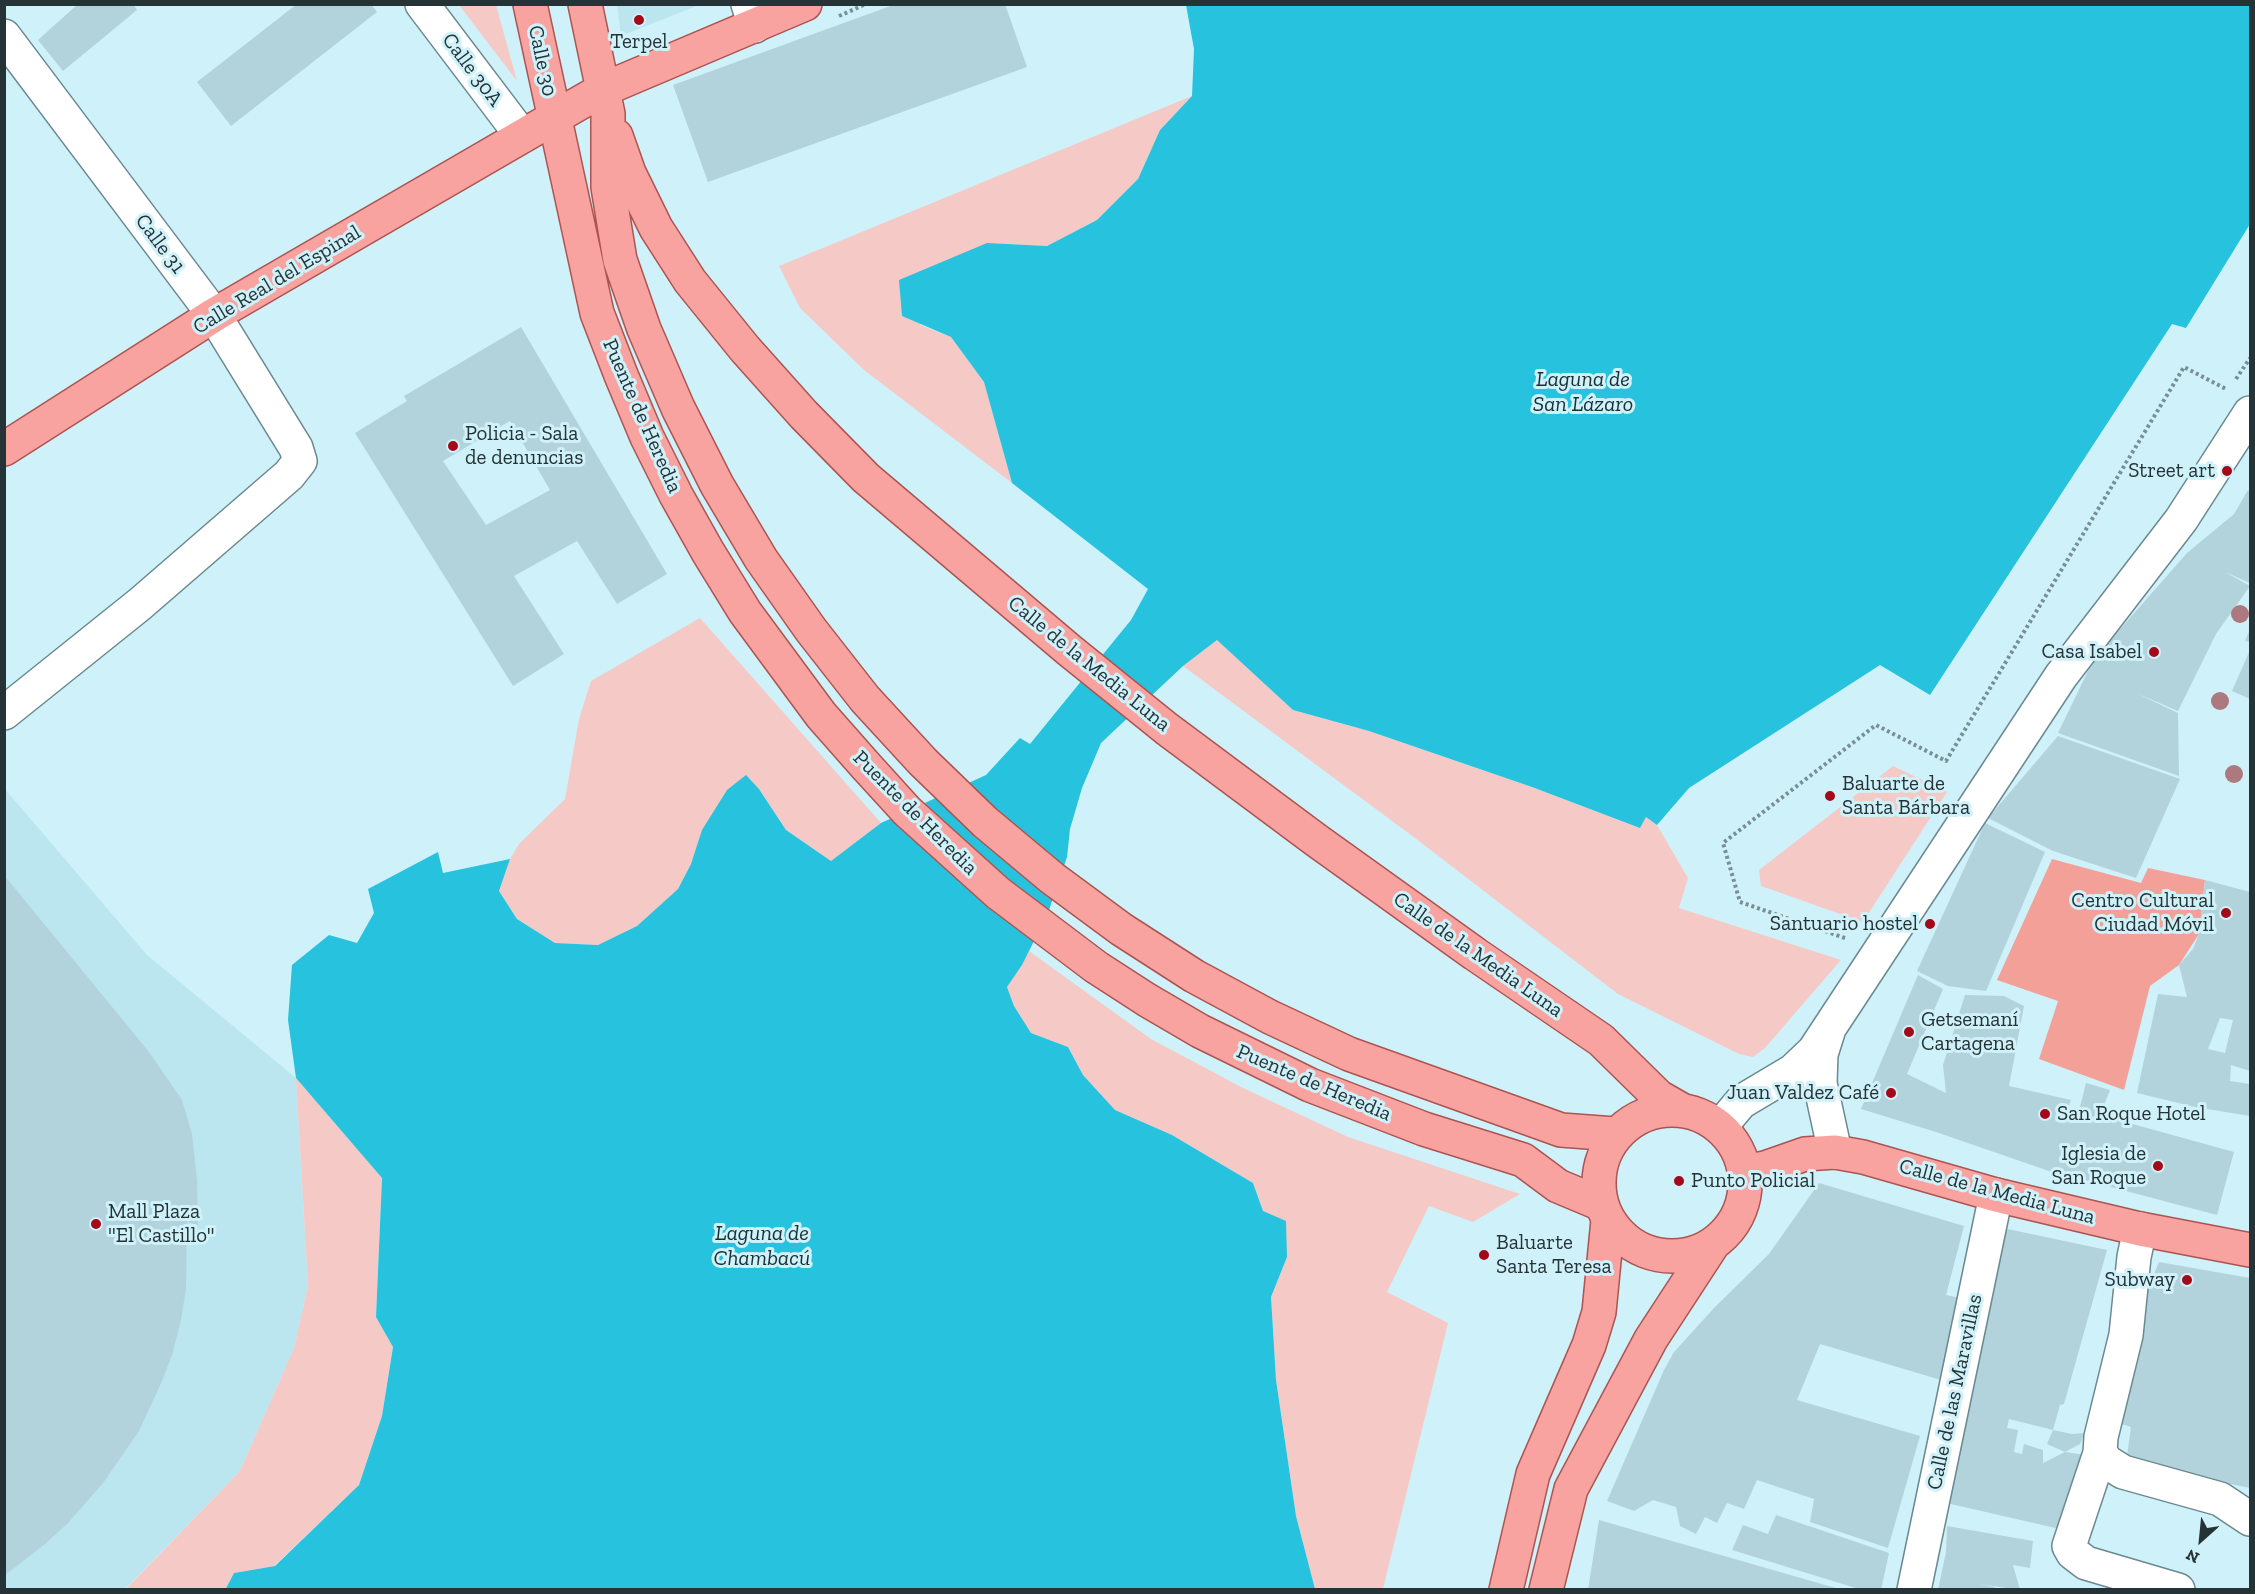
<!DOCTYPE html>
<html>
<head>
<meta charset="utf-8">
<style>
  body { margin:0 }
  #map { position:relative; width:2255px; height:1594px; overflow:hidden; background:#cff1f9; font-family:"Zilla Slab",serif }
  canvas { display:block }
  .frame { position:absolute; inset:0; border:6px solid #263336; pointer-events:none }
  .north { position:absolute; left:2171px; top:1510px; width:60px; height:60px; -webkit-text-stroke:4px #cff1f9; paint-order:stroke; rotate:207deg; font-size:16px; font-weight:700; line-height:24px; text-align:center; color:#263336 }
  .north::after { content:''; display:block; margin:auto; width:21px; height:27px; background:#263336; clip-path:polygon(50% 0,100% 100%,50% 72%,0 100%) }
</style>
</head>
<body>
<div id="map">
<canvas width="2255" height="1594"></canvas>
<div class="frame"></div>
<div class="north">N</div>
</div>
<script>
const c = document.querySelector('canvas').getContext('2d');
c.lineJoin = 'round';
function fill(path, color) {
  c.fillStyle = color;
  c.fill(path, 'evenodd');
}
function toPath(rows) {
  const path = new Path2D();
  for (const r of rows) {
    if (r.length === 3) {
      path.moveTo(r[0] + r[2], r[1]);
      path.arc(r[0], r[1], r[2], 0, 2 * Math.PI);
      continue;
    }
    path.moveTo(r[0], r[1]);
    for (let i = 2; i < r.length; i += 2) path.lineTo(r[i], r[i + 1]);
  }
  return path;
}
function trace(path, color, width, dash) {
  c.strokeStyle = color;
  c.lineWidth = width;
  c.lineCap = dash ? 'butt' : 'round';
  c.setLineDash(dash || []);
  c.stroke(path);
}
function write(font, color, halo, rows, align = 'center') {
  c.font = font + ' "Zilla Slab",serif';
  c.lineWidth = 6;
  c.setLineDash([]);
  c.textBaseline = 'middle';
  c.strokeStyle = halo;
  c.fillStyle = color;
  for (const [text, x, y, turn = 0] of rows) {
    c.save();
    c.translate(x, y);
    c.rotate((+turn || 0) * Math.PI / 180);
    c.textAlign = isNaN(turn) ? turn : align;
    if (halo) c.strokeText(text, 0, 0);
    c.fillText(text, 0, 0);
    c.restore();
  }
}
fill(toPath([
  [617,4,699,4,699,5,621,36],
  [4,788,147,955,296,1078,308,1286,294,1348,240,1471,125,1589,5,1589]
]), '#bbe6f0');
fill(toPath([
  [459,5,496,5,517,81],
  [1192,96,1160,130,1138,179,1097,220,1047,246,987,243,920,325,951,337,984,382,1012,483,864,370,800,308,779,266],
  [700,618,881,823,831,861,786,830,759,789,691,864,678,889,637,926,598,945,555,943,517,919,499,891,510,859,519,844,565,799,579,719,591,681],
  [1217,639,1293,710,1369,731,1532,787,1640,828,1645,816,1657,825,1688,878,1679,908,1841,960,1765,1048,1753,1057,1739,1054,1618,994,1415,838,1183,666],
  [1893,766,1947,792,1863,922,1761,886,1759,870],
  [1029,951,1151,1039,1241,1087,1348,1137,1520,1194,1473,1222,1429,1206,1387,1292,1448,1323,1383,1589,1315,1589,1296,1516,1276,1380,1271,1297,1287,1257,1263,1211,1253,1183,1172,1135,1115,1110,1083,1075,1068,1047,1031,1033,1014,1006,1007,987],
  [296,1078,382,1178,376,1317,393,1347,382,1416,359,1485,274,1566,234,1573,225,1589,125,1590,240,1471,294,1348,308,1286]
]), '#f5cac6');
fill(toPath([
  [2052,859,2141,883,2148,868,2205,880,2199,934,2179,965,2150,986,2124,1090,2039,1059,2058,1001,1997,980]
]), '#f3a098');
fill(toPath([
  [1186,5,2250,5,2250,224,2186,328,2172,324,1930,695,1880,665,1689,788,1657,825,1646,817,1640,828,1532,787,1369,731,1293,710,1217,640,1183,666,1101,743,1082,788,1070,829,1067,857,1048,913,1022,965,1007,987,1014,1006,1031,1033,1068,1047,1083,1075,1115,1110,1172,1135,1253,1183,1263,1211,1286,1221,1287,1257,1271,1297,1276,1380,1296,1516,1315,1589,225,1590,234,1573,275,1566,359,1485,382,1416,393,1347,376,1317,382,1178,296,1078,288,1020,292,965,329,935,357,943,374,913,368,889,438,852,443,873,510,859,499,891,517,919,555,943,598,945,637,926,678,889,691,864,702,830,727,790,746,775,759,789,786,830,831,861,881,823,986,775,1020,738,1030,744,1131,620,1148,589,1012,483,984,382,951,337,902,316,899,280,987,243,1047,246,1097,220,1138,179,1160,130,1192,96,1194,49]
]), '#27c2dd');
fill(toPath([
  [78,4,133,4,137,10,63,71,38,40],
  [297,4,371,4,377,12,231,126,197,82],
  [896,4,1005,4,1027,67,708,182,673,85],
  [521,327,667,574,617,604,577,541,514,576,564,654,513,686,355,433,407,401,404,396],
  [510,421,550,490,486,525,443,461],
  [2248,490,2250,492,2250,583,2225,572,2250,586,2216,634,2178,711,2136,693,2178,713,2179,776,2058,733,2089,669,2114,636,2187,553,2234,514],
  [2250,629,2250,642,2245,641],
  [2250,650,2250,699,2232,691],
  [2058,736,2180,779,2136,878,2053,851,1988,818],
  [1985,823,2045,852,1986,991,1948,986,1917,971],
  [4,875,149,1052,182,1100,192,1134,197,1180,198,1226,187,1221,186,1289,181,1320,172,1355,162,1381,139,1431,103,1483,68,1523,45,1544,4,1576],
  [2205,880,2250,892,2250,1071,2231,1065,2230,1081,2250,1084,2250,1116,2195,1107,2137,1093,2158,994,2187,997,2179,965,2193,949,2199,934],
  [2220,1018,2233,1020,2225,1053,2208,1049],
  [1918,975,1943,989,1907,1074,1946,1093,1943,1065,1965,995,2004,996,2024,1006,2009,1086,2071,1100,2067,1111,2078,1115,2086,1083,2110,1090,2100,1115,2234,1152,2217,1215,2046,1170,1936,1132,1861,1109],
  [1819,1183,1964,1226,1946,1295,1960,1298,1941,1380,1820,1344,1797,1400,1920,1436,1888,1548,1810,1522,1814,1499,1757,1480,1744,1509,1727,1503,1717,1523,1705,1517,1696,1534,1680,1526,1676,1507,1653,1500,1634,1511,1607,1501,1664,1370,1674,1352,1714,1308,1769,1254],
  [2003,1228,2107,1250,2064,1404,2060,1405,2053,1430,2009,1419,2007,1428,2018,1430,2014,1452,2022,1454,2024,1444,2043,1450,2043,1463,2065,1452,2085,1455,2073,1532,1942,1502],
  [2159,1262,2250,1278,2250,1488,2126,1463,2131,1427,2122,1424,2140,1308],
  [2053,1430,2072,1434,2085,1433,2080,1444,2065,1452,2047,1444],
  [1776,1515,1889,1553,1881,1590,1862,1590,1732,1550,1743,1525,1768,1534],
  [1599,1520,1839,1589,1839,1590,1588,1590],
  [1947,1526,2033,1541,2030,1568,2013,1565,2020,1590,1979,1584,1995,1587,1995,1590,1938,1590,1946,1552]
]), '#b2d3db');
const minor = toPath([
  [422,4,522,136],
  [748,4,755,26],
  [4,36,214,315,296,448,300,461,289,475,140,604,4,713],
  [1828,1032,1821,1054,1820,1083,1835,1152],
  [1720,1127,1741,1102,1793,1071,1814,1051,2061,676,2181,520,2250,413],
  [2140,1229,2134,1257,2126,1335,2101,1437,2100,1453,2107,1462,2123,1472,2220,1499,2250,1519],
  [2100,1453,2069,1546,2073,1553,2086,1563,2178,1590],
  [1914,1590,1996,1195]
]);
const major = toPath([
  [530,4,597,313,621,375,647,437,676,495,708,552,745,612,821,715,866,766,907,811,998,893,1096,967,1147,1000,1200,1031,1310,1085,1424,1129,1523,1160,1558,1186,1601,1204],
  [585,4,608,114,608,187,620,260,644,329,678,408,717,485,761,559,811,630,865,699,923,762,985,822,1052,878,1121,929,1194,976,1270,1017,1349,1054,1561,1130,1615,1134],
  [616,136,629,173,656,228,690,281,745,349,804,415,866,478,1069,650,1167,729,1316,840,1475,954,1601,1040,1659,1097,1680,1109],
  [4,449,214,315,602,90,805,4],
  [1672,1183,73],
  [1745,1172,1765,1168,1805,1154,1835,1152,1863,1157,1996,1195,2140,1229,2250,1250],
  [1506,1590,1533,1474,1589,1345,1599,1312,1608,1220],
  [1546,1590,1571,1489,1651,1339,1713,1244]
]);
trace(minor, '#6a8990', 36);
trace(major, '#ac5451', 36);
trace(toPath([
  [839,16,866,4],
  [2236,379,2250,358],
  [1845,938,1740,902,1723,843,1876,725,1946,761,2184,367,2226,389]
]), '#788f95', 4, [3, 3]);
trace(minor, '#fff', 33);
trace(major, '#f8a39f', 33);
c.fillStyle = '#ab797e';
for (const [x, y] of [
  [2240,614],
  [2220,701],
  [2234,774]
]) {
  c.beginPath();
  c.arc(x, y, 9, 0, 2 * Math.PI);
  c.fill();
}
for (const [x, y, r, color] of [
  [639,20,6,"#a30918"],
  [453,446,6,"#a30918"],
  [2227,471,6,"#a30918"],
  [2154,652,6,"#a30918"],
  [1830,796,6,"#a30918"],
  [2226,913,6,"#a30918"],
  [1930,924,6,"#a30918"],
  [1909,1032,6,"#a30918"],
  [1891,1093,6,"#a30918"],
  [2045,1114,6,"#a30918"],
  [2158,1166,6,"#a30918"],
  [1679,1181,6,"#a30918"],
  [96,1224,6,"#a30918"],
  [1484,1255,6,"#a30918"],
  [2187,1280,6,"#a30918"]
]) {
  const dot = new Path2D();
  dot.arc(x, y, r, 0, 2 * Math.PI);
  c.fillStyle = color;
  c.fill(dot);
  trace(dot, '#cff1f9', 2);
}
write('21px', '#263336', '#cff1f9', [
  ["Terpel",639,42,"center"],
  ["Policia - Sala",465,434],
  ["de denuncias",465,458],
  ["Street art",2215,471,"right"],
  ["Casa Isabel",2142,652,"right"],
  ["Baluarte de",1842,784],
  ["Santa Bárbara",1842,808],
  ["Centro Cultural",2214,901,"right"],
  ["Ciudad Móvil",2214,925,"right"],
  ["Santuario hostel",1918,924,"right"],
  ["Getsemaní",1921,1020],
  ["Cartagena",1921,1044],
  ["Juan Valdez Café",1879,1093,"right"],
  ["San Roque Hotel",2057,1114],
  ["Iglesia de",2146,1154,"right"],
  ["San Roque",2146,1178,"right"],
  ["Punto Policial",1691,1181],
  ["Mall Plaza",108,1212],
  ["\"El Castillo\"",108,1236],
  ["Baluarte",1496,1243],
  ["Santa Teresa",1496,1267],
  ["Subway",2175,1280,"right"]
], 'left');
write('21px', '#263336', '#cff1f9', [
  ["Calle 30",542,61,78],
  ["Calle 30A",472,70,53],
  ["Calle 31",160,244,53],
  ["Calle Real del Espinal",277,280,-31],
  ["Puente de Heredia",642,416,66],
  ["Calle de la Media Luna",1089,664,39],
  ["Puente de Heredia",915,813,45],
  ["Calle de la Media Luna",1478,955,35],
  ["Puente de Heredia",1314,1083,23],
  ["Calle de la Media Luna",1997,1192,15],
  ["Calle de las Maravillas",1955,1392,-78]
]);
write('italic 22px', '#182f34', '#cff1f9', [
  ["Laguna de",1583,380],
  ["San Lázaro",1583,405],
  ["Laguna de",762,1234],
  ["Chambacú",762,1259]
]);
</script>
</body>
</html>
